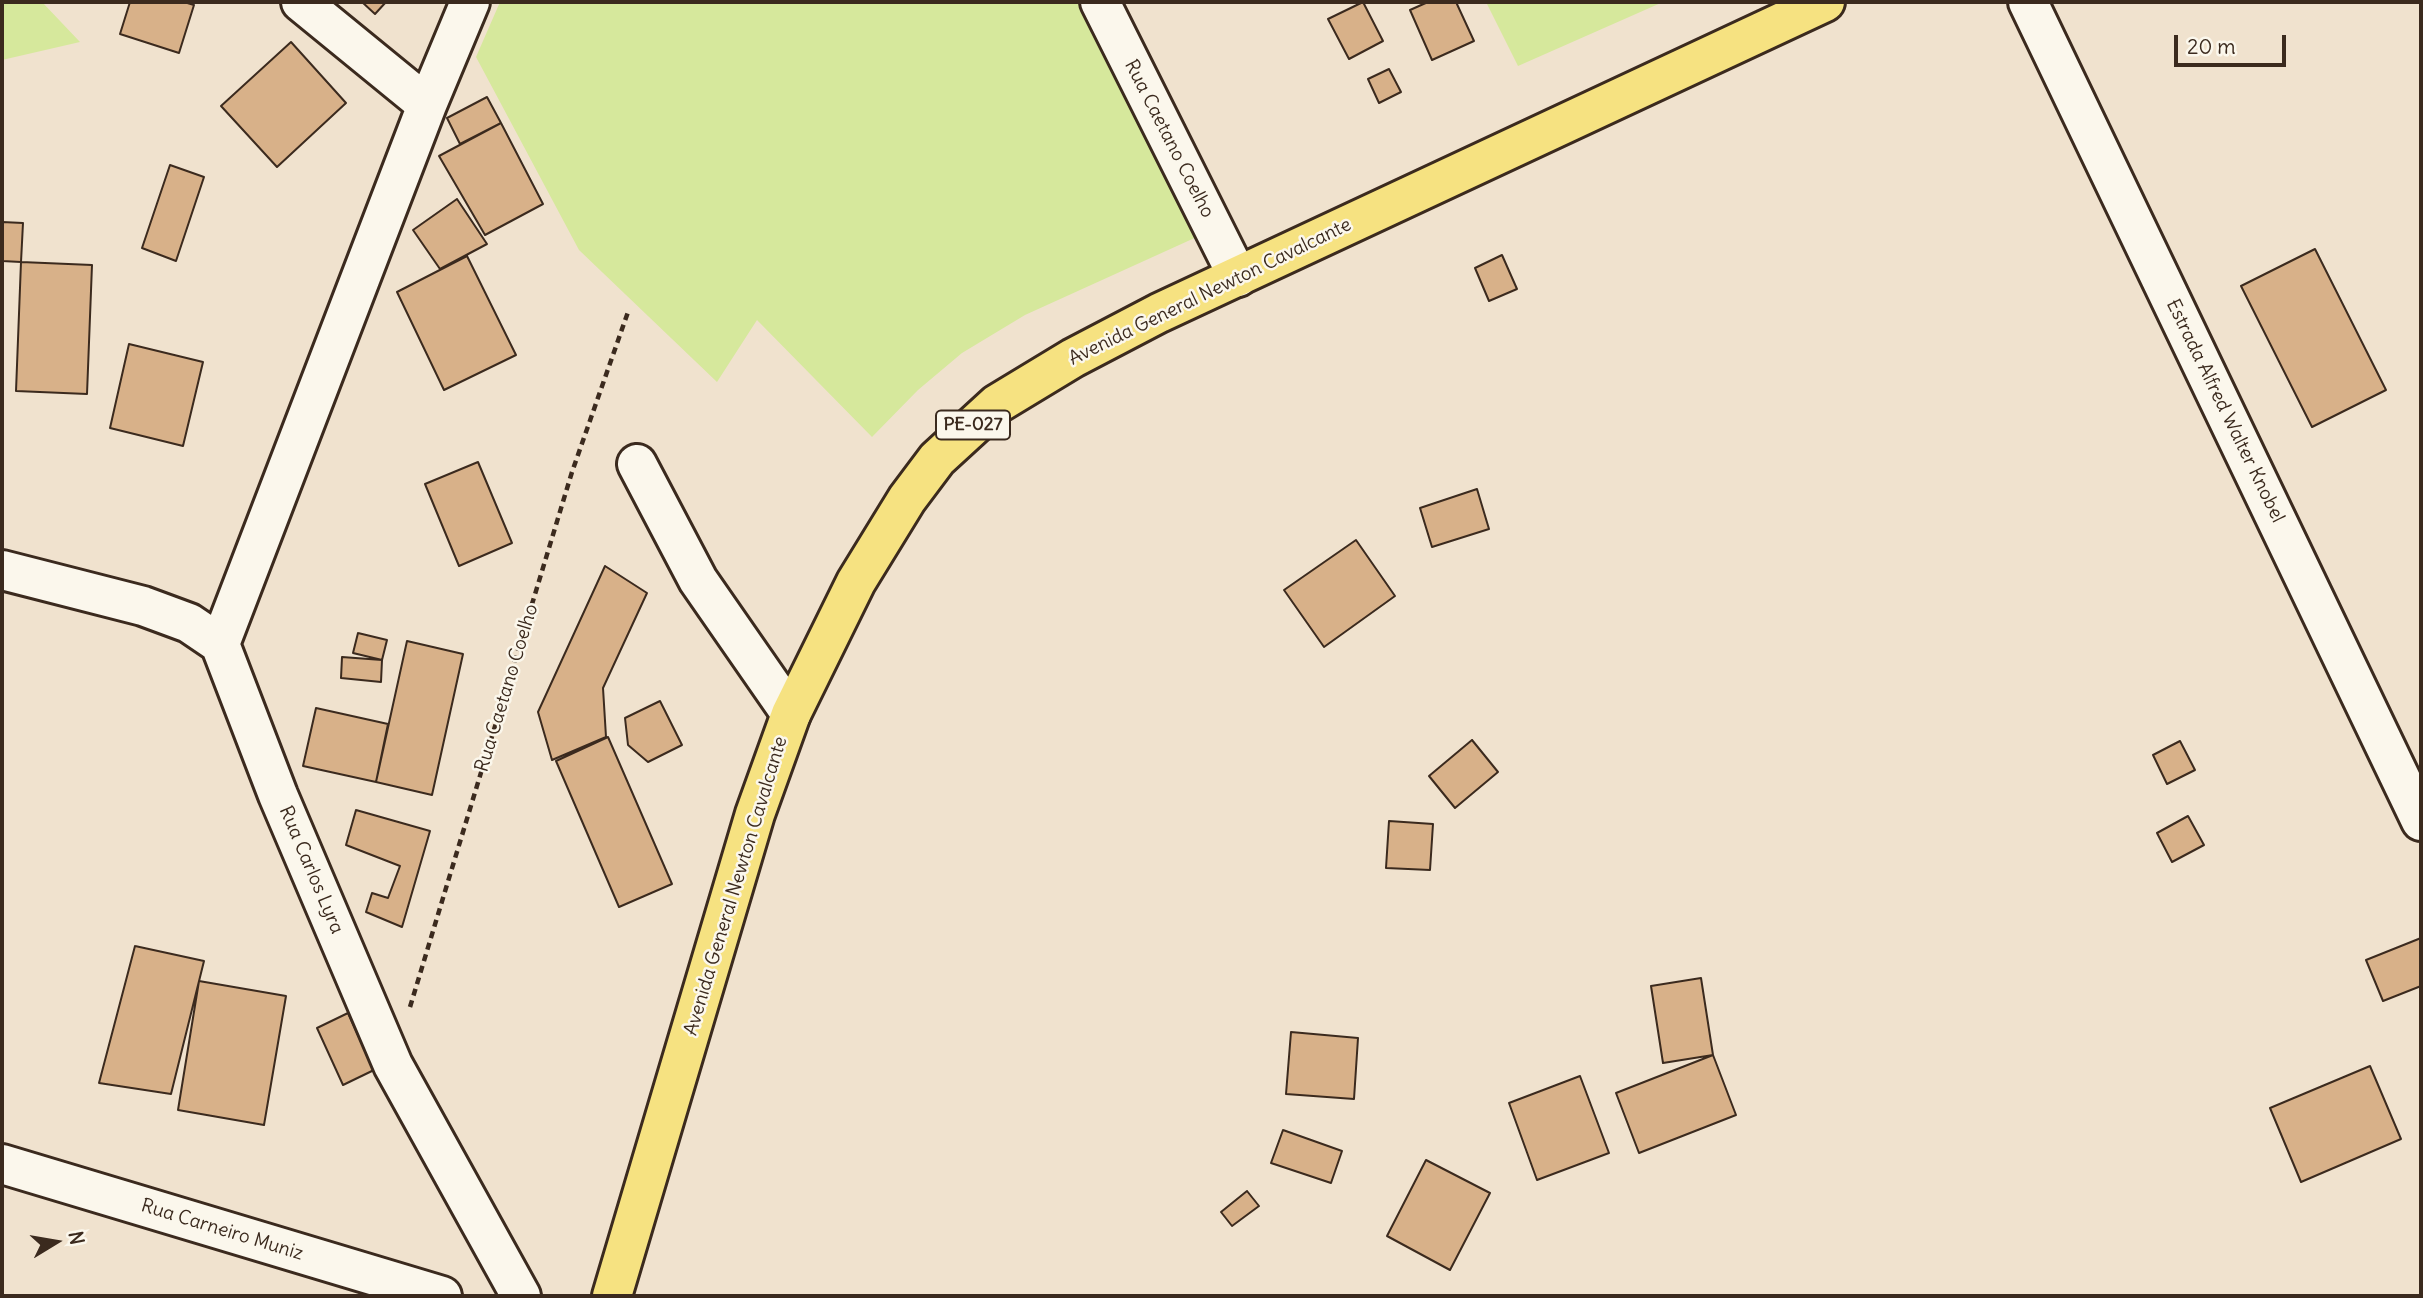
<!DOCTYPE html>
<html>
<head>
<meta charset="utf-8">
<style>
  body { margin:0 }
  #map { position:relative; width:2423px; height:1298px; overflow:hidden; background:#f0e2ce; font-family:Delius,sans-serif }
  canvas { display:block }
  .frame { position:absolute; inset:0; border:4px solid #3b2a1e; pointer-events:none }
  .north { position:absolute; left:21px; top:1207px; width:70px; height:70px; -webkit-text-stroke:5px #fbf7ec; paint-order:stroke; rotate:79deg; font-size:19px; font-weight:700; line-height:28px; text-align:center; color:#3b2a1e }
  .north::after { content:''; display:block; margin:auto; width:24px; height:32px; background:#3b2a1e; clip-path:polygon(50% 0,100% 100%,50% 72%,0 100%) }
  .scale { position:absolute; left:2174px; top:35px; width:112px; height:32px; box-sizing:border-box; border:4px solid #3b2a1e; border-top:0; padding-left:9px; font-size:21px; line-height:24px; white-space:nowrap; color:#3b2a1e; -webkit-text-stroke:5px #fbf7ec; paint-order:stroke }
</style>
</head>
<body>
<div id="map">
<canvas width="2423" height="1298"></canvas>
<div class="frame"></div>
<div class="north">N</div>
<div class="scale">20 m</div>
</div>
<script>
const c = document.querySelector('canvas').getContext('2d');
c.lineJoin = 'round';
function fill(path, color) {
  c.fillStyle = color;
  c.fill(path, 'evenodd');
}
function toPath(rows) {
  const path = new Path2D();
  for (const r of rows) {
    path.moveTo(r[0], r[1]);
    for (let i = 2; i < r.length; i += 2) path.lineTo(r[i], r[i + 1]);
  }
  return path;
}
function trace(path, color, width, dash) {
  c.strokeStyle = color;
  c.lineWidth = width;
  c.lineCap = dash ? 'butt' : 'round';
  c.setLineDash(dash || []);
  c.stroke(path);
}
function write(font, color, halo, rows, align = 'center') {
  c.font = font + ' Delius,sans-serif';
  c.lineWidth = 5;
  c.setLineDash([]);
  c.textBaseline = 'middle';
  c.strokeStyle = halo;
  c.fillStyle = color;
  for (const [text, x, y, turn = 0] of rows) {
    c.save();
    c.translate(x, y);
    c.rotate((+turn || 0) * Math.PI / 180);
    c.textAlign = isNaN(turn) ? turn : align;
    if (halo) c.strokeText(text, 0, 0);
    c.fillText(text, 0, 0);
    c.restore();
  }
}
fill(toPath([
  [2,2,42,2,80,42,2,60],
  [500,2,1084,2,1199,236,1025,315,962,353,918,390,872,437,757,320,717,382,579,250,476,57],
  [1486,2,1663,2,1518,66]
]), '#d6e89c');
const building = toPath([
  [130,2,184,2,194,5,179,53,120,34,130,2],
  [362,2,386,2,375,14,362,2],
  [1363,2,1383,41,1349,59,1328,19,1363,2],
  [1428,2,1456,2,1474,41,1432,60,1410,10,1428,2],
  [291,42,346,103,277,167,221,106,291,42],
  [1389,69,1401,92,1379,103,1368,79,1389,69],
  [487,97,501,123,460,144,447,118,487,97],
  [501,123,543,204,485,235,439,156,501,123],
  [170,165,204,177,176,261,142,248,170,165],
  [457,199,487,244,440,269,413,230,457,199],
  [2,222,23,223,21,262,2,261,2,222],
  [2315,249,2386,390,2312,427,2241,286,2315,249],
  [1502,255,1517,289,1489,301,1475,268,1502,255],
  [467,256,516,355,444,390,397,292,467,256],
  [21,262,92,265,87,394,16,391,21,262],
  [129,344,203,362,183,446,110,428,129,344],
  [478,462,512,543,459,566,425,484,478,462],
  [1477,489,1489,529,1432,547,1420,508,1477,489],
  [1356,540,1395,596,1324,647,1284,590,1356,540],
  [605,566,647,593,603,688,606,737,552,760,538,712,605,566],
  [358,633,387,640,382,660,353,653,358,633],
  [407,641,463,654,432,795,376,782,407,641],
  [342,657,382,660,381,682,341,678,342,657],
  [660,701,682,745,648,762,628,745,625,718,660,701],
  [316,708,388,724,376,782,303,766,316,708],
  [608,737,672,884,619,907,556,761,608,737],
  [1472,740,1498,772,1455,808,1429,776,1472,740],
  [2180,741,2195,770,2167,784,2153,755,2180,741],
  [356,810,430,831,402,927,366,912,372,893,388,898,400,866,346,845,356,810],
  [2188,816,2204,845,2172,862,2157,833,2188,816],
  [1389,821,1433,824,1430,870,1386,868,1389,821],
  [2421,938,2421,986,2383,1001,2366,960,2421,938],
  [135,946,204,961,171,1094,99,1083,135,946],
  [1701,978,1713,1055,1663,1063,1651,986,1701,978],
  [199,981,286,996,264,1125,178,1110,199,981],
  [348,1013,374,1070,343,1085,317,1028,348,1013],
  [1291,1032,1358,1038,1354,1099,1286,1094,1291,1032],
  [1713,1055,1736,1115,1639,1153,1616,1093,1713,1055],
  [2370,1066,2401,1139,2301,1182,2270,1108,2370,1066],
  [1580,1076,1609,1153,1537,1180,1509,1103,1580,1076],
  [1283,1130,1342,1151,1331,1183,1271,1163,1283,1130],
  [1426,1160,1490,1193,1450,1270,1387,1236,1426,1160],
  [1247,1191,1259,1206,1232,1226,1221,1212,1247,1191]
]);
fill(building, '#d8b189');
trace(building, '#3b2a1e', 2);
const minor = toPath([
  [301,2,427,105],
  [1100,2,1238,277],
  [2028,2,2421,821],
  [637,464,698,580,791,714],
  [2,570,143,606,189,623,220,644,278,795,393,1065,521,1296],
  [220,644,427,105,470,2],
  [2,1164,442,1296]
]);
const major = toPath([
  [612,1296,755,814,791,714,856,582,907,499,937,459,997,404,1073,358,1159,313,1825,2]
]);
trace(minor, '#3b2a1e', 44);
trace(major, '#3b2a1e', 44);
trace(toPath([
  [410,1007,572,472,628,312]
]), '#3b2a1e', 4.5, [7, 5]);
trace(minor, '#fbf7ec', 38);
trace(major, '#f6e281', 38);
for (const [x, y, w] of [
  [973,425,74]
]) {
  const box = new Path2D();
  box.roundRect(x - w / 2, y - 14.5, w, 29, 5);
  c.fillStyle = '#fbf7ec';
  c.fill(box);
  trace(box, '#3b2a1e', 2);
}
write('bold 18px', '#3b2a1e', null, [
  ["PE-027",973,425]
]);
write('19px', '#3b2a1e', '#fbf7ec', [
  ["Rua Caetano Coelho",1169,139,63],
  ["Avenida General Newton Cavalcante",1210,292,-26],
  ["Estrada Alfred Walter Knobel",2225,411,64],
  ["Rua Caetano Coelho",507,688,-73],
  ["Rua Carlos Lyra",311,870,67],
  ["Avenida General Newton Cavalcante",736,886,-73],
  ["Rua Carneiro Muniz",222,1230,17]
]);
</script>
</body>
</html>
